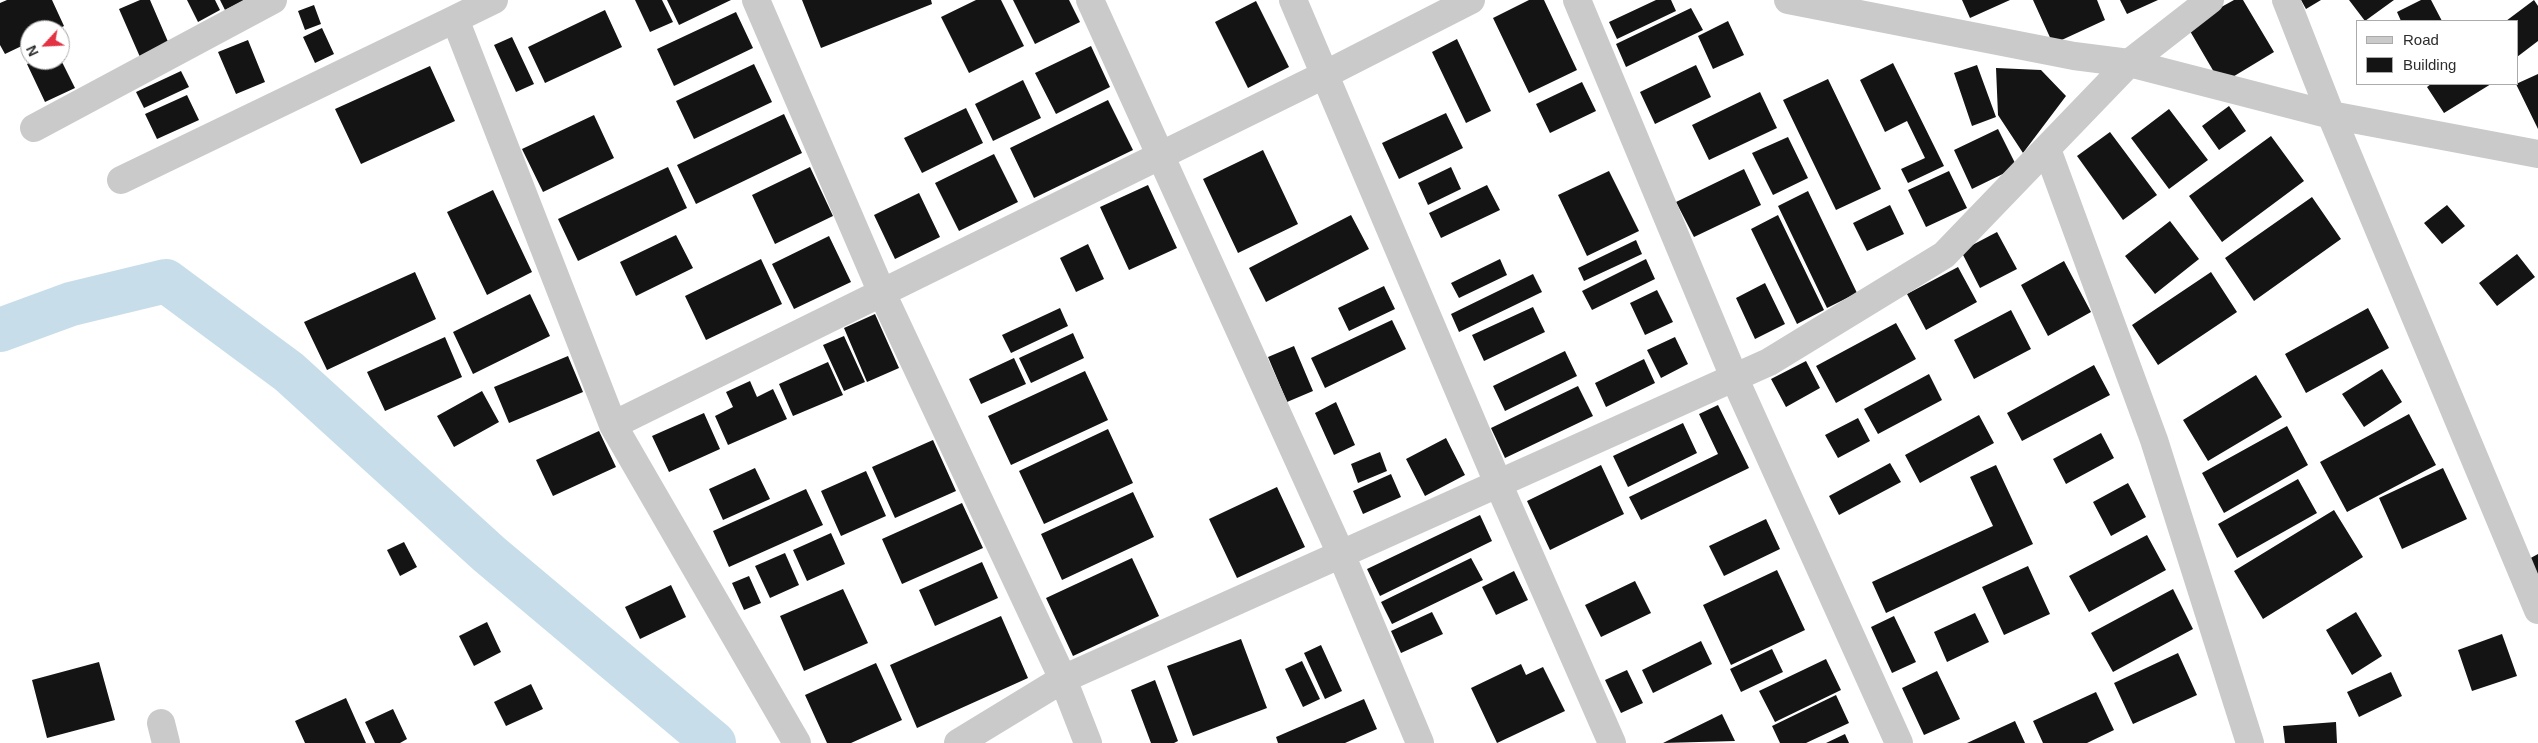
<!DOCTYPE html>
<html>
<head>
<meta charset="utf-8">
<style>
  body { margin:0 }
  #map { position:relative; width:2538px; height:743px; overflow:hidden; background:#fff; font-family:Arial,sans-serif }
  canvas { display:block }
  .legend { position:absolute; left:2356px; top:20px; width:162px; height:65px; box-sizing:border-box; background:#fff; border:1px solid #ababab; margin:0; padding:6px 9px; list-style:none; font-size:15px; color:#2d2d2d }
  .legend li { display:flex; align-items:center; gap:10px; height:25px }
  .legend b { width:25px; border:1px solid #ababab }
  .north { position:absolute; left:20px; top:20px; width:50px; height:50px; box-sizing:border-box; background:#fff; border:1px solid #ababab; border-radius:50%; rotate:245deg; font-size:14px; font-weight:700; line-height:20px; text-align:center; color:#2d2d2d }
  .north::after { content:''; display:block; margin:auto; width:18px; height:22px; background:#e23243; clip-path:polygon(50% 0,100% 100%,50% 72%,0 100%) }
</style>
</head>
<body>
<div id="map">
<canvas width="2538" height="743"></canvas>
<ul class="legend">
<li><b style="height:6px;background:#cacaca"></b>Road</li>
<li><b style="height:14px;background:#141414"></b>Building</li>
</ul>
<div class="north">N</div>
</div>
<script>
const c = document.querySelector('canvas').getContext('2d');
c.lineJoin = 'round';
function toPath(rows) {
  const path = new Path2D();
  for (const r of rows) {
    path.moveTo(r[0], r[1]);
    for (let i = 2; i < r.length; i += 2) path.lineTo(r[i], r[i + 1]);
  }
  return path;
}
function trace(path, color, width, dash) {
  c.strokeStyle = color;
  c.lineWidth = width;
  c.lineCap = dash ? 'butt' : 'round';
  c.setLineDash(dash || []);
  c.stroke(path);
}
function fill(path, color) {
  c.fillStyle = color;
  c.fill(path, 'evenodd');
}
trace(toPath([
  [0,330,71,304,166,281,289,372,489,554,714,743]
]), '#c7deea', 44);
fill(toPath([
  [7,0,52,0,64,26,56,30,30,30,30,42,5,54,0,45,0,3],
  [140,0,150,0,169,44,140,57,119,9],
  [187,0,215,0,220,10,198,22],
  [220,0,245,0,225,10],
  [635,0,662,0,673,22,650,32],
  [667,0,731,0,679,25],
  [802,0,931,0,932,4,821,48],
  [976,0,1001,0,1024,46,969,73,941,17],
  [1013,0,1069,0,1080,22,1035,44],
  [1529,0,1544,0,1577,70,1529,93,1493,18],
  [1656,0,1671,0,1676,11,1617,39,1609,22],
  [1962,0,2010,0,1970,18],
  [2033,0,2097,0,2105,20,2053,44],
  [2120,0,2158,0,2127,14],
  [2234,0,2243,0,2274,52,2221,84,2187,26],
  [2301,0,2321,0,2306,9],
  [2349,0,2394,0,2365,21],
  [2421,0,2431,0,2442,21,2401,21,2397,12],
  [2534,0,2538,6,2538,41,2517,57,2517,21,2506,21],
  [1256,1,1289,67,1248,88,1215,22],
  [314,5,321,24,305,30,298,11],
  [1691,8,1703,30,1626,67,1616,44],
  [605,10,622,47,545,83,528,47],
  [736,12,753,48,674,86,657,49],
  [1728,21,1744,55,1713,69,1698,36],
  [322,28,334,54,315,63,303,37],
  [512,37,534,84,516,92,494,45],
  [1457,39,1491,111,1466,123,1432,52],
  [248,40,265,82,236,94,218,52],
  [1091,46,1110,87,1056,114,1035,73],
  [36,60,61,60,75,88,45,102,27,64],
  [1893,63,1944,166,1908,183,1901,169,1925,158,1907,121,1885,132,1860,80],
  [754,64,772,102,694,139,676,101],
  [1696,65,1711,97,1655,124,1640,92],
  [1977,65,1996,117,1972,126,1954,73],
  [430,66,455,121,361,164,335,109],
  [1996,68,2041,70,2066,96,2023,153,1998,115],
  [181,71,189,87,144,108,136,92],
  [2538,74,2538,129,2516,84],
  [1828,79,1881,189,1836,210,1783,100],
  [1023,80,1041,118,993,141,975,104],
  [1582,82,1596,111,1550,133,1536,104],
  [2431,84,2491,84,2444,113,2427,87],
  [1760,92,1777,128,1709,160,1692,125],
  [187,95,199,120,157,139,145,114],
  [1108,100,1133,150,1034,198,1010,148],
  [2229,106,2246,131,2219,150,2202,126],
  [966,108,983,143,922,173,904,138],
  [2169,109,2208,160,2169,189,2131,138],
  [1446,113,1463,148,1399,179,1382,143],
  [784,114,802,153,696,204,677,165],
  [594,115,614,158,543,192,522,149],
  [1998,129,2017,167,1972,189,1954,150],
  [2110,132,2157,195,2123,220,2077,156],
  [2271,136,2304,181,2222,242,2189,196],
  [1788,137,1808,178,1773,195,1752,153],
  [1263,150,1298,224,1238,253,1203,179],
  [994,154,1018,202,959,231,935,183],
  [668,167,687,208,578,261,558,219],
  [810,167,833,216,775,244,752,195],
  [1451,167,1461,189,1428,205,1418,183],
  [1744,169,1761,205,1694,237,1676,202],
  [1609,171,1639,231,1587,256,1558,195],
  [1949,171,1967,208,1926,227,1908,190],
  [1148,185,1177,248,1129,270,1100,207],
  [1487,185,1500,210,1441,238,1429,213],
  [493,190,532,272,487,295,447,212],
  [1808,191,1857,293,1827,308,1778,206],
  [919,193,940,237,895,259,874,215],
  [2312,197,2341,239,2254,301,2225,258],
  [1890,205,1904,234,1867,251,1853,223],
  [2447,205,2465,226,2442,244,2424,223],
  [1351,215,1369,249,1266,302,1249,268],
  [1778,215,1824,310,1797,324,1751,229],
  [2170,221,2199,259,2155,294,2125,256],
  [1997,232,2017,269,1980,288,1961,251],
  [676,235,693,268,636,296,620,262],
  [829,236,851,282,794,309,772,264],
  [1636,240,1642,254,1584,281,1578,268],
  [1088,244,1104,279,1076,292,1060,258],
  [2517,254,2535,277,2497,306,2479,283],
  [761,259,782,304,706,340,685,296],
  [1500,259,1507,275,1459,298,1451,283],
  [1646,259,1655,279,1592,310,1582,291],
  [2064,261,2091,312,2048,336,2021,285],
  [1958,267,1977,302,1926,330,1907,294],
  [415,272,436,319,327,370,304,322],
  [2211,272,2237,312,2158,365,2132,325],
  [1533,274,1542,292,1459,332,1451,314],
  [1765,283,1785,324,1755,339,1736,298],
  [1384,286,1395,309,1349,331,1338,308],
  [1657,290,1673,322,1645,335,1630,303],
  [530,294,550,336,473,374,453,332],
  [1533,307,1545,332,1484,361,1472,335],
  [1060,308,1068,326,1011,353,1002,335],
  [2368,308,2389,348,2306,393,2285,354],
  [2011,310,2031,349,1974,379,1954,340],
  [875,314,899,368,867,382,844,328],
  [1392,320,1406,349,1325,388,1311,358],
  [1896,323,1916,359,1836,403,1816,366],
  [1073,333,1084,358,1031,383,1019,358],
  [844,336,865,382,844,391,823,345],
  [445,337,462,377,385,411,367,372],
  [1675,337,1688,364,1661,378,1647,350],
  [1294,346,1313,391,1287,402,1268,357],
  [1565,351,1577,376,1505,411,1493,386],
  [568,356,583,392,509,423,494,387],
  [1014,358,1026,384,981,404,969,379],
  [1644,359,1655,383,1606,407,1595,383],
  [1806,361,1820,388,1786,407,1771,379],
  [828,362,843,395,793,416,779,384],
  [2094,365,2110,395,2022,441,2007,413],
  [2382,369,2402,402,2364,427,2342,394],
  [1085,371,1108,420,1011,465,988,416],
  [1929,374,1942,400,1878,434,1864,409],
  [2256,375,2282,417,2208,461,2183,420],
  [750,381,757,397,773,389,787,419,728,445,715,416,733,407,726,392],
  [1578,386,1593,416,1505,458,1491,428],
  [482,391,499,422,454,447,437,416],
  [1336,402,1355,445,1334,455,1315,413],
  [1718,405,1749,468,1641,520,1629,497,1718,454,1699,414],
  [704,413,720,449,669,472,652,436],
  [2409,414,2436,465,2347,512,2320,462],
  [1979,415,1994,443,1920,483,1905,455],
  [1858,418,1870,441,1838,458,1825,435],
  [1683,423,1697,453,1628,487,1613,456],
  [2287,426,2308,465,2224,513,2202,473],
  [1108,429,1133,483,1044,524,1019,471],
  [599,431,616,467,553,496,536,460],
  [2101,433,2114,458,2066,484,2053,459],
  [1446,438,1465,475,1425,496,1406,459],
  [933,440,956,491,895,518,872,467],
  [1380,452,1387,471,1358,483,1351,464],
  [1890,463,1901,482,1839,515,1829,496],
  [1601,465,1624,514,1550,550,1527,501],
  [1996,465,2033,544,1886,613,1872,582,1993,526,1970,477],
  [755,468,770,499,723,520,709,489],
  [2443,468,2467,519,2402,549,2379,498],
  [866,471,886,516,841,536,821,491],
  [1391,474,1401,497,1363,514,1353,491],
  [2298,479,2317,513,2237,558,2218,524],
  [2128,483,2146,517,2111,536,2093,502],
  [1277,487,1305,547,1237,578,1209,519],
  [806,489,823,525,729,567,713,531],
  [1133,492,1154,537,1062,580,1041,534],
  [962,503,983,548,902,584,882,539],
  [2334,510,2363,557,2263,619,2234,571],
  [1480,515,1492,541,1380,596,1367,569],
  [1766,519,1780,549,1724,576,1709,546],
  [831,533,845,564,807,581,793,550],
  [2147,535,2166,570,2089,612,2069,576],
  [404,542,417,567,400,576,387,550],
  [785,553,799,585,770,598,755,566],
  [2538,554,2538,580,2527,560],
  [1132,558,1159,616,1073,656,1046,598],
  [1471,558,1483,580,1392,624,1381,602],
  [982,562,998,598,935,626,919,590],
  [2028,566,2050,614,2004,635,1982,587],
  [1777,570,1805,630,1731,665,1703,605],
  [1514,571,1528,600,1496,615,1482,587],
  [749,576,761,603,744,610,732,583],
  [1635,581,1651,613,1601,637,1585,605],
  [671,585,686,617,640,639,625,607],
  [843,589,868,643,804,671,780,616],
  [2173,589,2193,629,2113,672,2091,633],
  [1432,612,1443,634,1401,653,1391,631],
  [2356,612,2382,656,2352,675,2326,630],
  [1975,613,1989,642,1947,662,1934,632],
  [1001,616,1028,678,917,728,890,665],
  [1894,616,1916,662,1892,673,1871,627],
  [487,622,501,652,474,666,459,636],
  [2502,634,2517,676,2472,691,2458,650],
  [1241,639,1267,708,1193,736,1167,666],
  [1701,641,1712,664,1653,693,1642,670],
  [1321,645,1342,691,1325,699,1304,653],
  [1772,649,1783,672,1741,692,1730,669],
  [2178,653,2197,695,2133,724,2114,683],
  [1826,659,1841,690,1775,722,1759,691],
  [1302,661,1320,699,1303,707,1285,669],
  [99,662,115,720,47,738,32,680],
  [876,663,902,720,851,743,827,743,805,695],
  [1521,664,1526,675,1543,667,1565,711,1497,743,1471,688],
  [1627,670,1643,703,1621,713,1605,680],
  [1937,671,1960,719,1924,735,1902,688],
  [2391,672,2402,696,2359,717,2347,692],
  [1155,680,1178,741,1174,743,1151,743,1131,690],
  [531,684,543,709,506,726,494,702],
  [2096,692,2114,730,2087,743,2043,743,2033,721],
  [1836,695,1849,723,1806,743,1780,743,1772,726],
  [346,698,366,743,305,743,295,721],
  [1364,699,1377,729,1345,743,1278,743,1276,737],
  [393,709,407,739,400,743,375,743,365,722],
  [1722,714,1735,741,1663,743],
  [2015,721,2025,743,1967,743],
  [2336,722,2337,743,2285,743,2283,726],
  [1845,734,1849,743,1826,743]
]), '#141414');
trace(toPath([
  [494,0,455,19,613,425],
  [756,0,882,293,1063,679,1088,743],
  [1090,0,1341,554,1420,743],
  [1293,0,1498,483,1612,743],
  [1577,0,1734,377,1899,743],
  [1788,0,2074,56,2129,63,2331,115,2538,154],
  [2286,0,2331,115,2538,610],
  [34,128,273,0],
  [2047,149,2154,440,2250,743],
  [121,180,455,19],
  [161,723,166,743],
  [797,743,613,425,1324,75,1471,0],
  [958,743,1063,679,1769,362,1944,255,2129,63,2210,0]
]), '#cacaca', 28);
</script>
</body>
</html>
